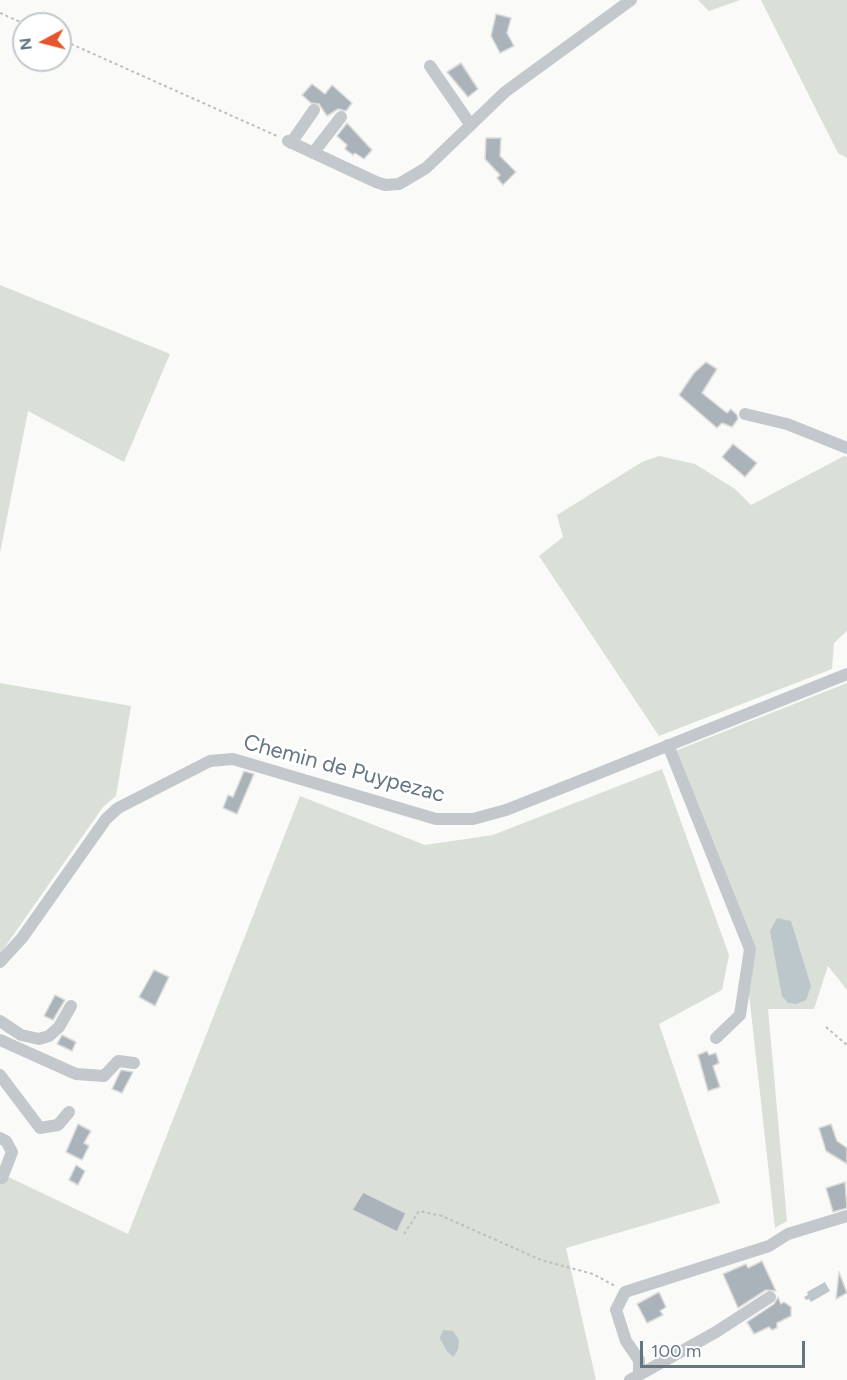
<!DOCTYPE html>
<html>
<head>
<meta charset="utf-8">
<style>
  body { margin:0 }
  #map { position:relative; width:847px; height:1380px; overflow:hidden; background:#fafaf8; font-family:Figtree,sans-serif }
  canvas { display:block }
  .north { position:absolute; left:12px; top:12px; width:60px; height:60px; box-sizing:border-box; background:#fff; border:2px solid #c1c8cd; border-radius:50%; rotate:263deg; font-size:16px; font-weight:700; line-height:24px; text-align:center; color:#657683 }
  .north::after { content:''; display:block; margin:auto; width:21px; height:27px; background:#e4572e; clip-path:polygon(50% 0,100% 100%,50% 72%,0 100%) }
  .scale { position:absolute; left:640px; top:1341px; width:165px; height:27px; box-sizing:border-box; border:3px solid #657683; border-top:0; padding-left:8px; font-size:18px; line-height:21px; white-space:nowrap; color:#657683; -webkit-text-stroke:4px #fff; paint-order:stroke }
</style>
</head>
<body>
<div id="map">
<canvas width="847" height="1380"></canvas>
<div class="north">N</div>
<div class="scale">100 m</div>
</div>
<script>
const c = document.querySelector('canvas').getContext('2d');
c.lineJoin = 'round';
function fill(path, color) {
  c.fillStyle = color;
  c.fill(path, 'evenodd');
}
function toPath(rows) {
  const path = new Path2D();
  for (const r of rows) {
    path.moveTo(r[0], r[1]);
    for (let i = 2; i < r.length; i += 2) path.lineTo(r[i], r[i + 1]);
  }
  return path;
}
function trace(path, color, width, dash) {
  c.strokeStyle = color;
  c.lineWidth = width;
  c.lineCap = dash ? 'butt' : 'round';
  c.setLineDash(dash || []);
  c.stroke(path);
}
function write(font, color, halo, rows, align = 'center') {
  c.font = font + ' Figtree,sans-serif';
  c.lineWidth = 6;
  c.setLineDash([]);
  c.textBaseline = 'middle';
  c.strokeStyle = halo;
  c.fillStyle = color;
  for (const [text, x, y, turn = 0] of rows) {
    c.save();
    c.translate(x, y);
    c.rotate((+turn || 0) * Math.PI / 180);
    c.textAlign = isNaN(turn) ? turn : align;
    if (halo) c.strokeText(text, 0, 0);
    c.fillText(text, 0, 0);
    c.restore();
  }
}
fill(toPath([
  [698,0,740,0,709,11],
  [761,0,847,0,847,158,838,153],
  [0,285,170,354,124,462,28,411,0,553],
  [659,456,695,464,735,489,751,505,844,456,847,457,847,631,834,643,832,669,659,736,539,556,563,537,557,515,642,462],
  [0,683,131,706,116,796,103,807,0,954],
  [847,683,847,990,828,966,814,1009,768,1009,787,1221,775,1228,744,949,670,753],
  [662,769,729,955,722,990,659,1024,720,1203,566,1248,596,1380,0,1380,0,1173,128,1234,300,796,425,845,493,835]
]), '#dadfd7');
fill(toPath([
  [777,918,791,921,811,986,806,1000,796,1004,788,1003,782,996,770,931],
  [825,1282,830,1291,811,1302,809,1299,806,1300,804,1297,808,1295,807,1292],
  [443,1330,453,1331,459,1340,458,1350,453,1357,446,1350,440,1338]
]), '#bbc7cb');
const building = toPath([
  [496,14,511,18,507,33,514,46,500,53,491,36,496,14],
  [461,63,478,89,468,97,447,72,461,63],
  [312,84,325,94,332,85,352,103,346,111,338,109,327,116,319,104,311,103,302,95,312,84],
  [347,123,372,150,364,159,355,153,353,155,345,149,347,145,337,136,347,123],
  [486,138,501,138,500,156,516,172,503,185,497,178,500,175,485,159,486,138],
  [706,362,717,369,702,393,727,413,731,409,737,415,738,419,732,427,722,423,717,428,679,395,694,373,706,362],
  [733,444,757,463,745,477,722,457,733,444],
  [244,771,254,774,237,814,223,808,228,795,233,797,244,771],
  [154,970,169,977,155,1006,139,997,154,970],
  [55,995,65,1000,53,1020,44,1016,55,995],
  [62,1035,76,1042,72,1051,57,1044,62,1035],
  [707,1051,709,1055,716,1053,719,1063,713,1066,720,1087,708,1091,698,1055,707,1051],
  [121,1070,133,1072,122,1093,112,1089,121,1070],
  [78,1124,91,1131,84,1143,89,1146,82,1160,66,1152,78,1124],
  [831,1124,837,1141,847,1148,847,1164,826,1151,819,1128,831,1124],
  [76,1165,85,1171,78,1185,69,1180,76,1165],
  [845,1182,847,1208,833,1212,826,1188,845,1182],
  [363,1192,406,1213,397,1232,352,1210,363,1192],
  [762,1261,776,1291,766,1290,738,1308,723,1274,746,1264,748,1268,762,1261],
  [839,1272,847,1293,836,1299,839,1272],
  [659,1292,666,1307,660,1311,663,1315,647,1323,637,1304,659,1292],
  [778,1297,781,1304,784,1302,791,1307,791,1316,777,1323,777,1328,772,1330,769,1327,754,1334,747,1322,774,1304,778,1297]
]);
fill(building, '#aab3b9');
trace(building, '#dcdcda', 1.5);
trace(toPath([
  [0,13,25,24],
  [60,39,277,136],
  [826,1027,847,1045],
  [404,1234,419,1211,442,1216,541,1260,593,1274,615,1286]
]), '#bbbfc2', 2, [3, 3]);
trace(toPath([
  [430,66,470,124],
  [288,141,376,182,385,185,399,184,426,168,505,92,631,0],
  [291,143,314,110],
  [313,153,341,117],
  [745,414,787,424,847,448],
  [668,745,750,949,740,1015,716,1038],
  [0,962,22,938,106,819,118,808,210,761,233,759,436,819,473,819,506,810,592,776,847,674],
  [0,1021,21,1035,39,1039,49,1036,59,1027,71,1006],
  [0,1040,76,1074,104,1076,118,1061,134,1063],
  [0,1075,40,1128,58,1125,69,1112],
  [0,1138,6,1141,12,1152,2,1178],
  [639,1373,639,1360,626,1341,616,1310,625,1292,769,1246,788,1234,847,1216],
  [630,1380,716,1332,770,1297]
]), '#c3c8cc', 12);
write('22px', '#657683', '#fff', [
  ["Chemin de Puypezac",344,769,15]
]);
</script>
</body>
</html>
